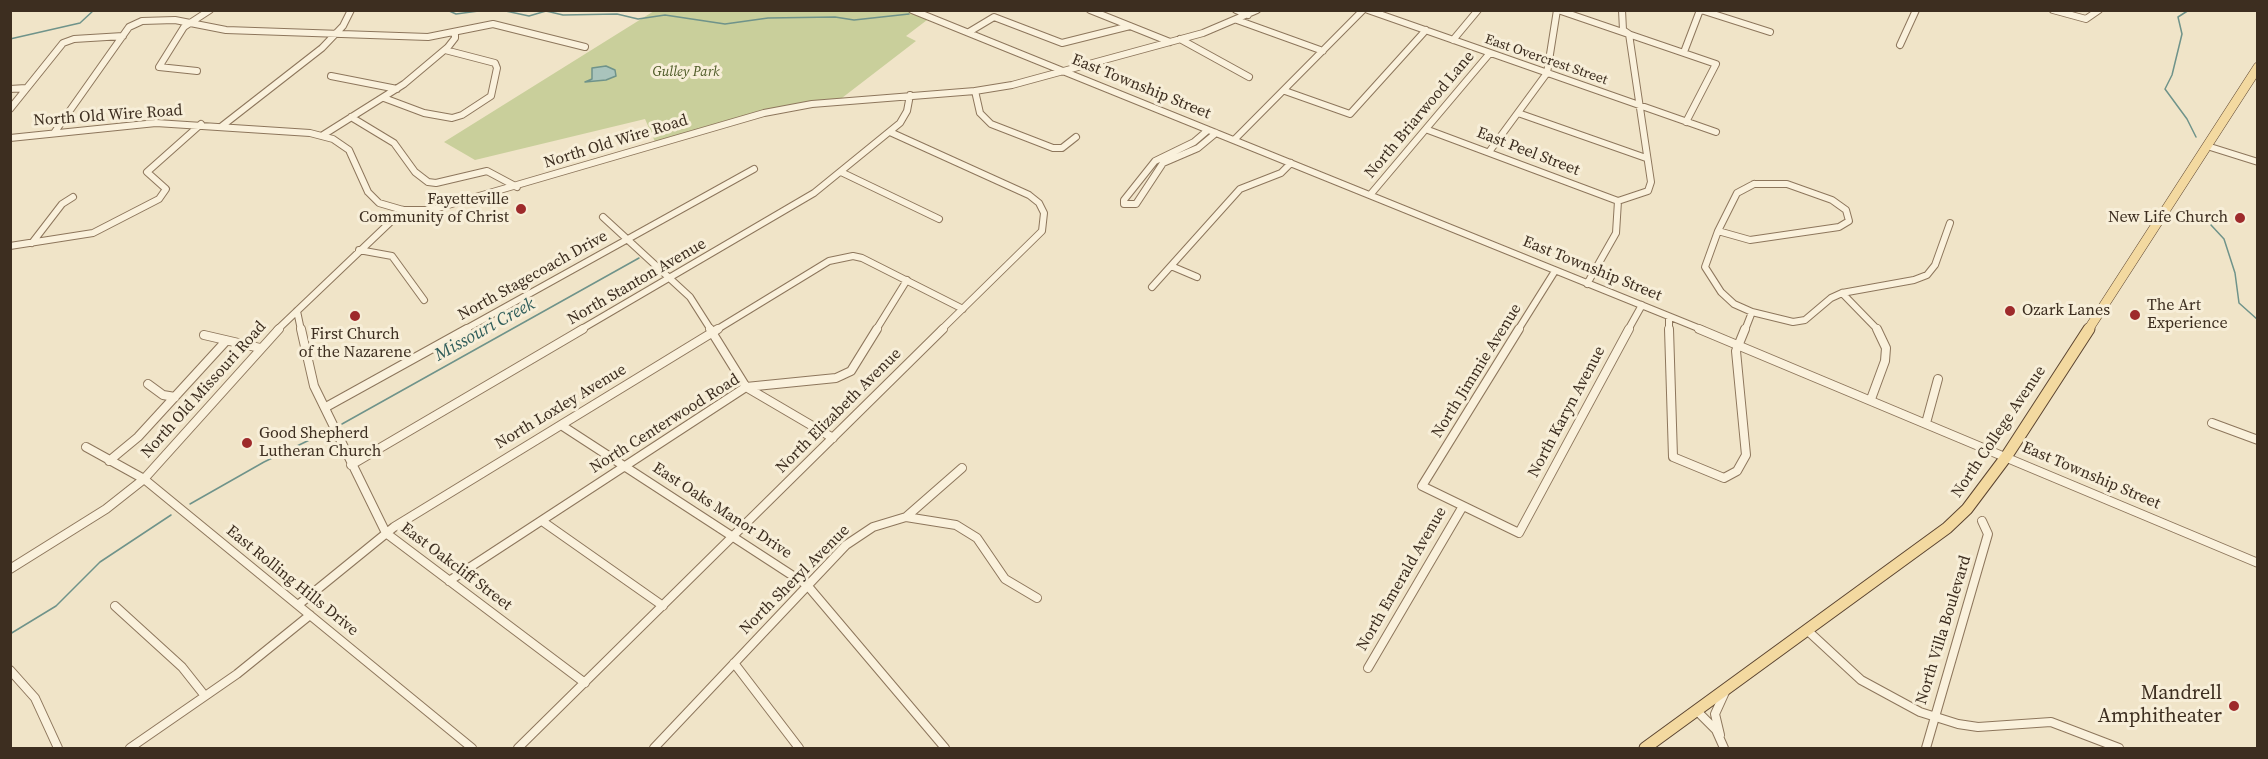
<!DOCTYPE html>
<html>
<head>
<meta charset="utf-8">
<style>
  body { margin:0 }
  #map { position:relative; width:2268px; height:759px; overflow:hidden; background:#f0e4c8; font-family:"Source Serif 4",serif }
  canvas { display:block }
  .frame { position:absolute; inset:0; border:12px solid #3d2e20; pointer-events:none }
</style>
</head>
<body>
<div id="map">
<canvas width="2268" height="759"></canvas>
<div class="frame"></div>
</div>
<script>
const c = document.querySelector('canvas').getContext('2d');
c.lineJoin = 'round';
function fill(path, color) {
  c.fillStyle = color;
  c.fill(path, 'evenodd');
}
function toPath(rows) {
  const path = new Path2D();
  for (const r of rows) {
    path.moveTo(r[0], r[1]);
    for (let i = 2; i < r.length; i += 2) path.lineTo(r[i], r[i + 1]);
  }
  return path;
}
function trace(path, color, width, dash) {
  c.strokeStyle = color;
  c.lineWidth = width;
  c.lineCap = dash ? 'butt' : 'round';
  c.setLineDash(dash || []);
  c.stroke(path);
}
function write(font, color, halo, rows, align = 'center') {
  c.font = font + ' "Source Serif 4",serif';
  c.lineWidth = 6;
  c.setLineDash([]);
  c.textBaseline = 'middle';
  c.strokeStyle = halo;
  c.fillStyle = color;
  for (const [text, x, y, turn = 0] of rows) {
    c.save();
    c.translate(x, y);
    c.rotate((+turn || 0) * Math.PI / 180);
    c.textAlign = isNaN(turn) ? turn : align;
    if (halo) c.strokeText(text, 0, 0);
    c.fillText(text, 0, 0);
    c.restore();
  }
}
fill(toPath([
  [912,10,931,17,906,36,916,41,838,101,812,104,656,144,645,119,475,160,444,142,654,11]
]), '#c9cf9b');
const water = toPath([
  [606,66,615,70,616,76,606,80,585,82,592,79,592,68,606,66]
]);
fill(water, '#a9c4bc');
trace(water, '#6f938a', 1.5);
trace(toPath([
  [447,10,456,14,486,10],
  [501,10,529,16,546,11,563,15,617,14,638,19,665,15,725,24,768,18,835,17,854,20,909,14],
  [2189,10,2178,17,2182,34,2172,75,2165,89,2187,119,2196,137],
  [924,12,932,10],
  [10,39,80,23,94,10],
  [2210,220,2211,225,2224,239,2235,273,2239,303,2258,320],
  [342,424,639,258],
  [190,504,264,462,330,430],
  [10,634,56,606,100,562,171,515]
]), '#6f938a', 1.5);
const minorFar1 = toPath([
  [912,10,1703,330],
  [1090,10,1170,42],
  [1236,10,1248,15],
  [1368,10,1716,132],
  [1558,10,1716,64,1686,122],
  [1701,10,1770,32],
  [2053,10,2086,19,2099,10],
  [1237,20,1323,51],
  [969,32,994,17,1062,43,1130,26],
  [1180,39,1249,77],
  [1453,40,1478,10],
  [1900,45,1916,10],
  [1684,52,1700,10],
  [197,71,159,67,184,27,210,10],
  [331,76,397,89],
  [10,89,26,88],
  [975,91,980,113,991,124,1053,148,1062,148,1076,137],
  [1285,91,1350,114,1426,30],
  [384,98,424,113,452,118,462,115,491,96,497,68,495,63,445,50],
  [10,109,63,43,74,39,123,36],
  [1518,113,1646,158],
  [351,117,394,143,415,172,428,182,436,183,487,171,517,187],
  [222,126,322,48,343,26,351,10],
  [1208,130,1194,142,1155,161,1124,200,1124,204,1136,204,1163,163,1198,148,1216,133],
  [1428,130,1618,201],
  [890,132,1029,195,1039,203,1044,213,1042,231,941,330],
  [54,133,129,27,142,21,175,20,226,30,428,37,493,24,585,47],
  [323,135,404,84,448,47,455,38,455,32],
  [10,138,156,123,310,133,333,139,349,150,368,192,379,203,403,210,431,210,764,113,812,104,975,91,1012,85,1203,33,1257,10],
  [1234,140,1363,10],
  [2207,146,2258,162],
  [1489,152,1547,73,1557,10],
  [841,172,939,219],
  [1754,184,1787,184,1832,200,1846,210,1849,221,1839,227,1750,240,1718,231,1737,193,1754,184],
  [1370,195,1490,53],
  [603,217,690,297,711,330],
  [1718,231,1705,267,1721,292,1734,304,1752,312,1793,322,1805,320,1831,298,1842,293,1914,280,1927,275,1935,265,1950,223],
  [32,243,62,204,73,197],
  [10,246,93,233,159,199,166,189,147,172,201,124],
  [359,250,392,256,424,300],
  [1171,266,1197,277],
  [1587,284,1616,233,1618,201,1648,191,1651,182,1629,34,1623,30,1622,10],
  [1152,287,1240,189,1281,173,1291,163],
  [1842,293,1878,330],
  [297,311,301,330],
  [1669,317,1669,330],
  [277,330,403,210],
  [464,330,754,169],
  [580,330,814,193,900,123,907,111,910,95],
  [716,330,829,261,853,256,862,258,963,309],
  [876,330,907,280],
  [1518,330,1555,271],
  [1628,330,1642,305],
  [1745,330,1752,312]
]);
const minor = toPath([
  [301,329,314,386,386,533,585,683],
  [710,329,746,387,833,438],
  [1519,329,1422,486,1519,533,1629,329],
  [1669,329,1673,457,1724,478,1737,471,1746,455,1736,351,1745,329],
  [1699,329,2258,563],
  [204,335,260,348],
  [148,384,163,395,175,397],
  [1871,399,1885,361,1886,348,1877,329],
  [326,407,467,329],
  [1926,423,1938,379],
  [2212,423,2258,440],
  [561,425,807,585,945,748],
  [86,447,144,479,472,748],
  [109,461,138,437,226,341],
  [351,465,583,329],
  [906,517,962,468],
  [542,521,663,606],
  [10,569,106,509,144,479,279,329],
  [449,581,746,387,836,378,851,371,877,329],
  [298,605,394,527,718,329],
  [115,606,182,667,205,696],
  [1808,631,1861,680,1920,712,1958,724,1978,727,2051,722,2119,748],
  [734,663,799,748],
  [1368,668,1463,506],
  [10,670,35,698,58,748],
  [1696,710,1716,730,1724,748],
  [1720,735,1715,714,1725,692],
  [130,748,237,674,310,615],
  [518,748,943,329],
  [654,748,846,545,873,527,906,517,956,525,977,538,1005,579,1037,598],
  [1926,748,1988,534,1982,521]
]);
const majorFar1 = toPath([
  [2088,330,2258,67]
]);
const major = toPath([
  [1645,748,1947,528,1967,509,2006,457,2089,329]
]);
trace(minorFar1, '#8d765c', 8);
trace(minor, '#8d765c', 10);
trace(majorFar1, '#5b4430', 10);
trace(major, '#5b4430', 13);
trace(minorFar1, '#faf1dc', 6);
trace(minor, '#faf1dc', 8);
trace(majorFar1, '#f3d9a0', 9);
trace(major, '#f3d9a0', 11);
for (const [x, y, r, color] of [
  [521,209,6,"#9e2a2b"],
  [2240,218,6,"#9e2a2b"],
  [2010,311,6,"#9e2a2b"],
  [2135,315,6,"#9e2a2b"],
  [355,316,6,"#9e2a2b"],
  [247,443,6,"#9e2a2b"],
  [2234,706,6,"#9e2a2b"]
]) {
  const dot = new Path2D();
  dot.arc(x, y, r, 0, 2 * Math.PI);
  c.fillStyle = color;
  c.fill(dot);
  trace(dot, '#f7eed8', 2);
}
write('14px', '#3d2e20', '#f7eed8', [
  ["East Overcrest Street",1546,60,19]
]);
write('italic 14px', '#4d5a26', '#f7eed8', [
  ["Gulley Park",686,72]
]);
write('16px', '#3d2e20', '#f7eed8', [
  ["East Township Street",1141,87,22],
  ["North Briarwood Lane",1420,115,-50],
  ["North Old Wire Road",108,116,-4],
  ["North Old Wire Road",616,142,-17],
  ["East Peel Street",1528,152,21],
  ["East Township Street",1592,269,22],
  ["North Stagecoach Drive",533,276,-29],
  ["North Stanton Avenue",637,282,-30],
  ["North Jimmie Avenue",1477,371,-58],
  ["North Old Missouri Road",204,390,-48],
  ["North Loxley Avenue",561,407,-31],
  ["North Elizabeth Avenue",839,411,-45],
  ["North Karyn Avenue",1567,412,-62],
  ["North Centerwood Road",665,424,-32],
  ["North College Avenue",1999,432,-56],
  ["East Township Street",2091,476,23],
  ["East Oaks Manor Drive",722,511,33],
  ["East Oakcliff Street",456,567,37],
  ["North Emerald Avenue",1402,579,-60],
  ["North Sheryl Avenue",795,580,-45],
  ["East Rolling Hills Drive",292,581,39],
  ["North Villa Boulevard",1944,630,-73]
]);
write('16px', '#3d2e20', '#f7eed8', [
  ["Fayetteville",509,200,"right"],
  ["Community of Christ",509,218,"right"],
  ["New Life Church",2228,218,"right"],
  ["The Art",2147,306],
  ["Experience",2147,324],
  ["Ozark Lanes",2022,311],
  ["First Church",355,335,"center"],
  ["of the Nazarene",355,353,"center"],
  ["Good Shepherd",259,434],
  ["Lutheran Church",259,452]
], 'left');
write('italic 18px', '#2f5d5a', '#f7eed8', [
  ["Missouri Creek",485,330,-29]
]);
write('20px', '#3d2e20', '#f7eed8', [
  ["Mandrell",2222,694],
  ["Amphitheater",2222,717]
], 'right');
</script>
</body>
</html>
